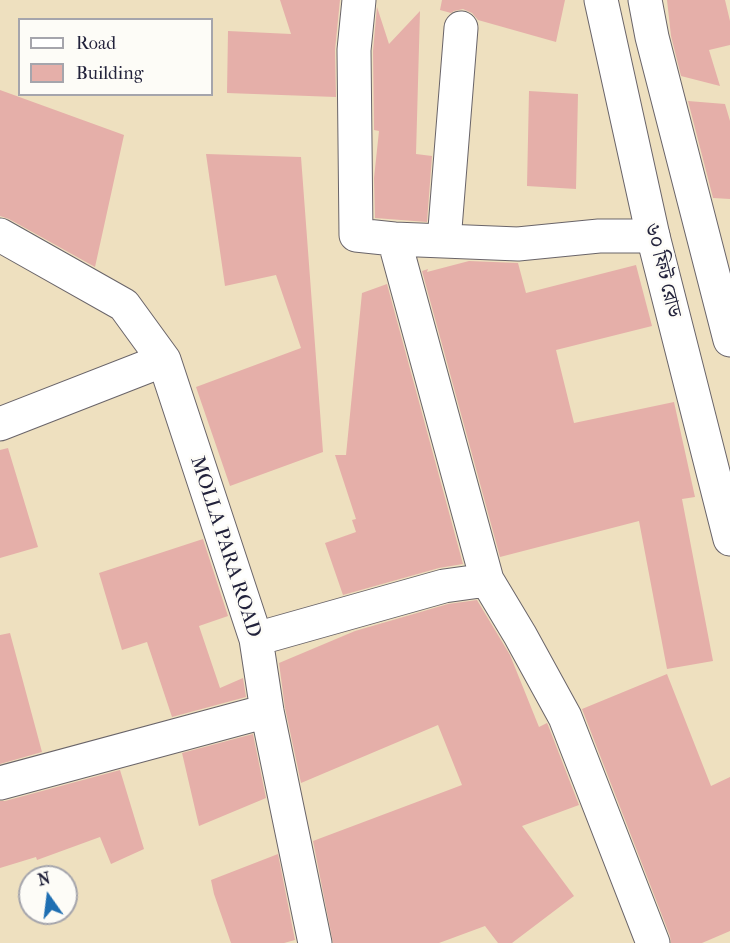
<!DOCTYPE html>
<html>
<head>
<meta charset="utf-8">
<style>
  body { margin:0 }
  #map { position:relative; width:730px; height:943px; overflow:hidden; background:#eee0bf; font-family:"IM FELL French Canon",serif }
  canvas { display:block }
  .legend { position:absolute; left:18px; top:18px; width:195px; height:78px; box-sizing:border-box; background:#fdfcf7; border:2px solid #a5a5ac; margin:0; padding:8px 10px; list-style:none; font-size:18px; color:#22223b }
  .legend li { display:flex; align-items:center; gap:12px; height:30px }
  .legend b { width:30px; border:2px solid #a5a5ac }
  .north { position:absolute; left:18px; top:865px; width:60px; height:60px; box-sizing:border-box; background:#fdfcf7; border:2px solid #a5a5ac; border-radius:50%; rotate:346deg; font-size:16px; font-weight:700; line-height:24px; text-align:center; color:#22223b }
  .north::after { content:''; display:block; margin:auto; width:21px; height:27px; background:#1f6fb2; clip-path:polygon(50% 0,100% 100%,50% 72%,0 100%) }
</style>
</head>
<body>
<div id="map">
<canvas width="730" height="943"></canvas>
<ul class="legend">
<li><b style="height:8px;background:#fff"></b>Road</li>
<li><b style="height:16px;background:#e5afa9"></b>Building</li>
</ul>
<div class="north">N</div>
</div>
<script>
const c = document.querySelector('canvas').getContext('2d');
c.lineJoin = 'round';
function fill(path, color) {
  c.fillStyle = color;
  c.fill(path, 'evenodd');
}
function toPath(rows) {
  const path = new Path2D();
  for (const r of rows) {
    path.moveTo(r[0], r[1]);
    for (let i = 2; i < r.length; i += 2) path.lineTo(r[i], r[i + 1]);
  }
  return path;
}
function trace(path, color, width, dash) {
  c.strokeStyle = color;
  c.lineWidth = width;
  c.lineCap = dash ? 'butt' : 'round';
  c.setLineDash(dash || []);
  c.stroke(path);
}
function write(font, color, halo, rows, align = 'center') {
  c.font = font + ' "IM FELL French Canon","Noto Serif Bengali",serif';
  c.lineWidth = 5;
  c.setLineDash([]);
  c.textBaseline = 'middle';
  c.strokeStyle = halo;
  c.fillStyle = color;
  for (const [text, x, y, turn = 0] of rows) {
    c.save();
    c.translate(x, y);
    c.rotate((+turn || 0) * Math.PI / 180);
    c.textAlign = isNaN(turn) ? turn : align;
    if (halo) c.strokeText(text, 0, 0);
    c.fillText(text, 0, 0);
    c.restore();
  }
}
fill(toPath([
  [280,0,340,0,335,50,336,97,227,93,228,31,291,34],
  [442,0,565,0,556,42,478,20,472,13,463,9,454,11,451,13,440,10],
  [667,0,725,0,730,21,730,45,709,50,720,86,681,76,671,36],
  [377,7,389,44,420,11,416,154,432,156,427,222,375,218,374,178,379,131,374,130,373,51],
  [0,90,124,135,95,267,9,219,0,216],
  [529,91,578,94,576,189,527,186],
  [688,101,725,104,730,121,730,199,713,198],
  [206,154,301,157,323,452,230,486,196,387,301,348,276,275,225,286],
  [469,261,518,263,526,293,636,265,652,326,556,350,574,423,674,402,695,497,682,499,713,661,667,669,639,521,500,557,422,271,428,269,427,272],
  [387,284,463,564,439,568,343,595,325,543,356,532,352,520,356,519,335,455,346,455,362,293],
  [8,448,38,547,0,558,0,450],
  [203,539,228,616,199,626,220,688,243,678,246,697,172,717,147,642,122,650,99,573],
  [477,600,510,655,539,727,547,723,548,725,579,805,522,826,574,896,512,943,498,943,485,926,439,943,333,943,313,841,462,785,438,725,301,783,285,708,279,663,355,631,448,604],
  [10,633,42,752,0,764,0,635],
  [667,674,711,786,730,777,730,931,702,943,671,943,670,936,582,709],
  [253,734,266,798,199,826,182,753],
  [120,770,144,849,111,864,100,837,37,860,36,857,0,868,0,801,5,801],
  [278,854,295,940,284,943,231,943,214,894,211,880]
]), '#e5afa9');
const minor = toPath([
  [359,0,354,50,356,235,394,239],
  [0,235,124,305,164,360,256,639,267,711,315,943],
  [444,241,461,28],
  [0,424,164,360],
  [487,580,394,239,518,244,599,236,653,236],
  [256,639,444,586,487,580,520,635,565,717,653,943],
  [0,783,267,711]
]);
const tertiary = toPath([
  [601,0,653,236,730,539],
  [645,0,652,37,730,340]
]);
trace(minor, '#696469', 35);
trace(tertiary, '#696469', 35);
trace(minor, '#fff', 33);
trace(tertiary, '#fff', 33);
write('20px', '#22223b', '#fdfcf7', [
  ["৬০ ফিট রোড",662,270,76],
  ["MOLLA PARA ROAD",225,547,72]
]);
</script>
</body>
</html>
